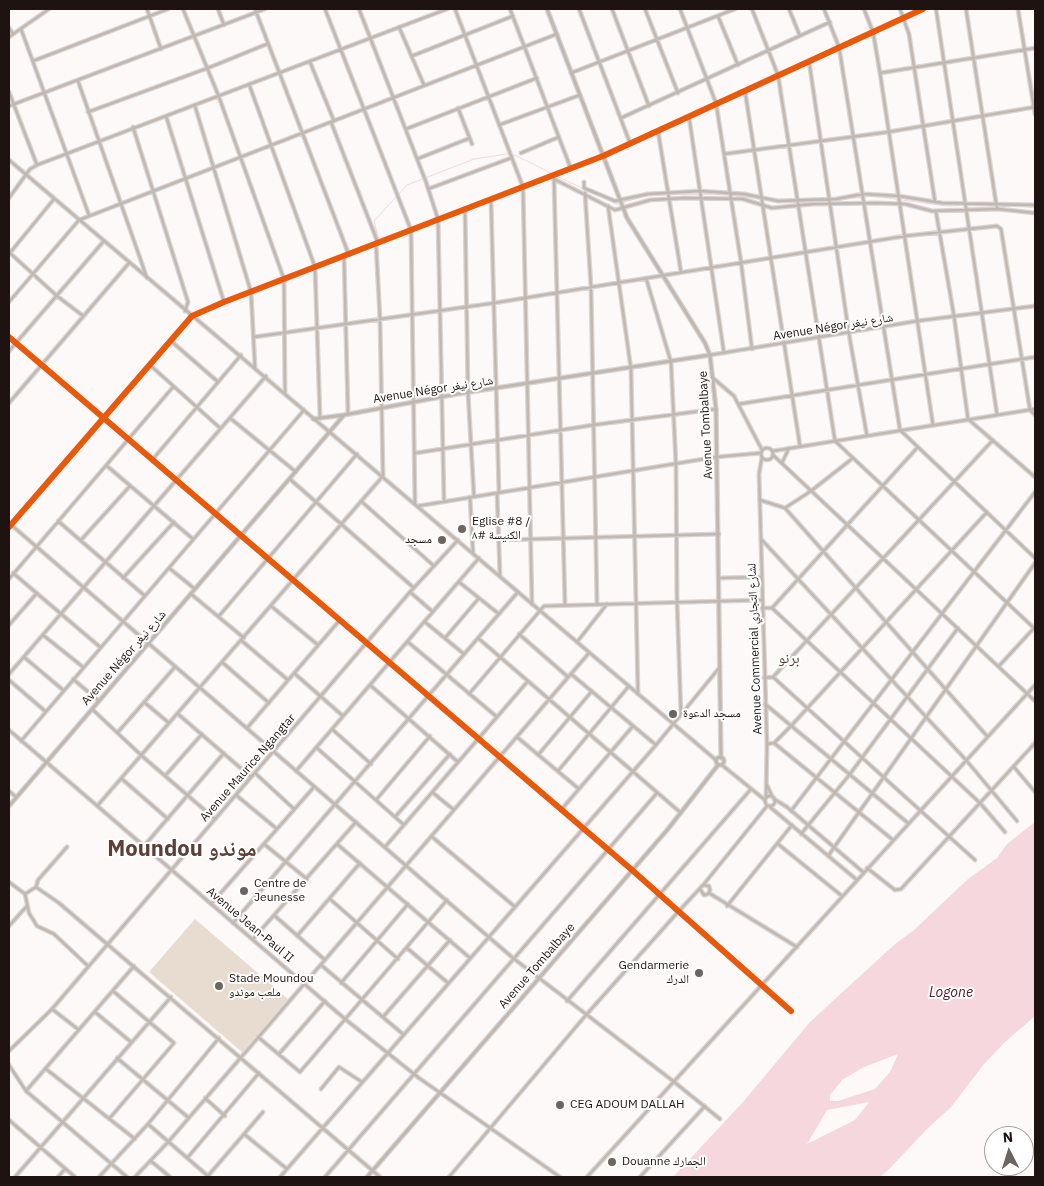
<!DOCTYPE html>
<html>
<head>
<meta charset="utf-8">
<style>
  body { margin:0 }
  #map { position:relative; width:1044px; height:1186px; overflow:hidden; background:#fdf9f8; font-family:"IBM Plex Sans",sans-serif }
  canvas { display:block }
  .frame { position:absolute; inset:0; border:10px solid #1e1310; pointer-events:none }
  .north { position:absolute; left:984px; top:1126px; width:50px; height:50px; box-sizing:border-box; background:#fff; border:1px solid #a5a19f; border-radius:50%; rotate:355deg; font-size:14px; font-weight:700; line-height:20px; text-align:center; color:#1e1310 }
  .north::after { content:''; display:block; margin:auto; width:18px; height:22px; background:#6c6461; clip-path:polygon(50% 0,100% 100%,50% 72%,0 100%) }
</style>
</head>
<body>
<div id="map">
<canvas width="1044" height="1186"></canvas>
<div class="frame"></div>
<div class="north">N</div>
</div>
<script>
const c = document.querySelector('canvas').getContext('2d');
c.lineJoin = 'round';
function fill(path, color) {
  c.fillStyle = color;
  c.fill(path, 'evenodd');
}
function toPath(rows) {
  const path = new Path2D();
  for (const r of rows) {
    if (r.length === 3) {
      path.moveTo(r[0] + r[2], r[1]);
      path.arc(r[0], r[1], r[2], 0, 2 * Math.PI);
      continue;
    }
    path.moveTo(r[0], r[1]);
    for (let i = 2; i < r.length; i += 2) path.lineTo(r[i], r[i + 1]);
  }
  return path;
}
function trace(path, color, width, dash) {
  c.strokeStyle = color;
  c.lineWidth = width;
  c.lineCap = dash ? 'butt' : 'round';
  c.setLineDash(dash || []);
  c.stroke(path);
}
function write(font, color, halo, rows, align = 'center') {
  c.font = font + ' "IBM Plex Sans","Noto Naskh Arabic",sans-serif';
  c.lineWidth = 4;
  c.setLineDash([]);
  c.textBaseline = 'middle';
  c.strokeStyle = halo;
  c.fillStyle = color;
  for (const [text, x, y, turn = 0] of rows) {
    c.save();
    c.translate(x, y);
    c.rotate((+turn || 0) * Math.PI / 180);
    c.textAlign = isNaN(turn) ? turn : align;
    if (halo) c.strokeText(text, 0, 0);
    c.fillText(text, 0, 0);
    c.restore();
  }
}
fill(toPath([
  [195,919,288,999,242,1052,149,972]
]), '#e7dccf');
fill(toPath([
  [1035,822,1035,1016,1004,1043,984,1064,951,1107,927,1129,891,1167,880,1177,673,1177,743,1102,810,1022,895,944,914,930,968,879,997,858,1007,844],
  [898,1054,890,1072,875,1089,838,1101,830,1101,830,1095,842,1080,864,1067],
  [869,1102,855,1120,807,1144,827,1110]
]), '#f5d7dd');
trace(toPath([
  [556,176,617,204,649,195],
  [668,194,729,195,766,200],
  [838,200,872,196,947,206,982,205],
  [1021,206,1035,208],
  [358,252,380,244,374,221,407,185,474,159,507,154,517,156,553,174],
  [346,304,350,409]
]), '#f5d7dd', 1);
const minor = toPath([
  [147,9,161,49],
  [183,9,219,97,284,279,285,392],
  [218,9,224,25],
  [255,9,349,255],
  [325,9,411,230,415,504],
  [359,9,426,182,438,219,444,500],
  [455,9,523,187,532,604],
  [510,9,571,169],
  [579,9,630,143],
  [612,9,649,106],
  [645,9,678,93],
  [680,9,716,103,741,262,752,349],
  [752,9,778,75,835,441,1035,629],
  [789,9,800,36],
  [824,9,839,47,900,430,1035,558],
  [864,9,873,32,880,73,933,425],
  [900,9,909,34,935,202],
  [936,9,997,414],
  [966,9,997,209],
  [1018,9,1035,114],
  [718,16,738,65],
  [399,27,424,85],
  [9,28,13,34],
  [21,29,89,215],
  [9,37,49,9],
  [412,56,513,16],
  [33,61,168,9],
  [809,61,849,334,867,436],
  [310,62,334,121],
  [571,73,735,9],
  [880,73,1035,48],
  [78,81,147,278],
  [249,84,315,267,320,417],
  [745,91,800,446],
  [9,92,37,165],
  [9,106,265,9],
  [195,106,251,292,255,367],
  [458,108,472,144],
  [88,112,208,68,267,44],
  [166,116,224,302],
  [689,117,724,353],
  [621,118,830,22],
  [331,122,378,243],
  [499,125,580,95],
  [133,127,188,302,185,311],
  [406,129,537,78],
  [658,131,681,272],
  [521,153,559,137],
  [724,154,888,132,1035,107],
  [603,156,923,9],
  [417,159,470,138],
  [554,179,615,210,650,200,685,198,743,199,772,208,813,204,876,203,905,204,932,211,998,209,1035,213],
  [554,179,565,605],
  [584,182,584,188],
  [584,188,615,201,648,194,700,191,744,194,778,201,836,199,863,194,899,196,942,203,1035,205],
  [428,189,511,158],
  [585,193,591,287,597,604],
  [9,198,30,169,37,165,447,9],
  [491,200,499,493],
  [608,206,631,369,638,694],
  [465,209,468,393,474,497],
  [936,212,954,316,968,419,1035,477],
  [10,253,57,296,82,315],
  [9,254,54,199],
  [344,257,348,413],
  [646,278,671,362,676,465,677,601,681,715],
  [9,302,79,220,557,34],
  [254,337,494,303,905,236,997,226,1001,229,1030,410,1035,415],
  [171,341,217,381],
  [9,351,103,242],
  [150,365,220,428],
  [9,403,129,263],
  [739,404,1035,357],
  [230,418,296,472],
  [416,453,593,425,716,409],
  [773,455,1035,701],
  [153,459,241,355],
  [107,466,193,539],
  [291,480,414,588],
  [497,493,500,576],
  [470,497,473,552],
  [760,500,785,508,987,736],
  [361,501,434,566],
  [418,506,716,457,761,453],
  [785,508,811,491,853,458],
  [58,521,145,596],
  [761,539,966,760,1017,821],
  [81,540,130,486],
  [499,540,719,534],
  [169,568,195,589],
  [13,573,100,647],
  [123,578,174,522],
  [720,578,761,577],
  [9,579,173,387],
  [459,582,499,614],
  [410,592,433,612],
  [518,592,478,638,681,813],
  [191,594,244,638],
  [271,606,318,645],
  [762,608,772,608,980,803,1005,832],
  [772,608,917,448],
  [219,616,357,454],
  [425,622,464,654],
  [9,625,37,593],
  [519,634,568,677],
  [43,635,83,667],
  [445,638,479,598],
  [242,641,288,680],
  [408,642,497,717],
  [577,642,607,604],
  [24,657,63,690],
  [223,663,269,703],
  [999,666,1034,628],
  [294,673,343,716],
  [9,674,266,376],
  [571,674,656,745],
  [773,677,975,860],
  [764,678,773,677,993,440],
  [73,679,99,701],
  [9,680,45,711],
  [370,685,458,762],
  [469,694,544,606,762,600],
  [144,702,169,723],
  [765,704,908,823],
  [92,709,142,756,215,819],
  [178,714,251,777],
  [247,728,339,621],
  [332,729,371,764],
  [118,732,175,667],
  [517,737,579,789],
  [21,741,304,410],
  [774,743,893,840],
  [767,744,774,743,791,726,987,512],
  [317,748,404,825],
  [538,755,592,691],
  [1014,767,1035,792],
  [296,771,479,558],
  [558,771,629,686],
  [255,773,294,809],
  [165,776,202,734],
  [122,779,168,819],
  [9,791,16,797],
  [432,792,454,810],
  [236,795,277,829],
  [376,800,430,736],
  [98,805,383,476,380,319,376,244],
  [561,810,633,726],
  [791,811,1035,492],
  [395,817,450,754],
  [801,834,850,774,958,628],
  [431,836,514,906],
  [264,844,307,879],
  [337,844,470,958],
  [778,844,842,896],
  [144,846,224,753],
  [385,847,528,681],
  [828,856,1035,563],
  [867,868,895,890,901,889,1035,743],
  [9,882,25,894,29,913,37,926,54,934,88,966],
  [704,884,767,806],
  [36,887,38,880,67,847],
  [709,893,797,947],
  [25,894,36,887,59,903,380,1177],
  [330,899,398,959],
  [211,904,314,787],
  [727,906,792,825],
  [275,916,325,960],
  [233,923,478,638],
  [9,926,27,906],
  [297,936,360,863],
  [253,939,356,822],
  [407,948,448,983],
  [321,965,404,1035],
  [341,983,408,904],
  [762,985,791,1011],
  [567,1001,751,789],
  [52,1009,79,1030],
  [95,1012,131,1042],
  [383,1017,450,940],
  [258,1037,300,1072,447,900],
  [279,1054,325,1001],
  [117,1058,189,1118],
  [46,1069,135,1139],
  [673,1081,720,1119],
  [321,1089,339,1067,362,1082],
  [26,1091,134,966],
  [205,1098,225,1116],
  [109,1119,174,1043,113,991],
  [9,1120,75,1177],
  [148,1124,208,1176],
  [244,1134,287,1169],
  [188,1157,259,1073],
  [151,1161,170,1177],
  [15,1177,171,997],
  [58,1177,65,1169],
  [99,1177,148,1124,219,1038],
  [135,1177,169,1141,589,653],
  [207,1177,263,1112],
  [280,1177,656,745,720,667],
  [325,1177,657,793],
  [449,1177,586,1015,678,912,703,885,709,886,710,890,708,894,704,895,700,889],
  [640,1177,705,1106]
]);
const tertiary = toPath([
  [9,160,716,760],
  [9,337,632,870,762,985],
  [710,355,917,321,1035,306],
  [713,378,734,396,762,450],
  [767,454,6],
  [773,451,1035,409],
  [762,457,759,474,767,744,766,798],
  [782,463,789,448],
  [9,523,513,958,673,1081],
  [9,527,192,316,224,302,603,156],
  [9,730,345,1019,419,1078,560,1177],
  [722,765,765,800],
  [767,785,772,796],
  [770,801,5],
  [774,799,787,807,863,872],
  [770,807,857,880],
  [9,1051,52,1009,410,592,458,540],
  [9,1065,26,1091,127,1177],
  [587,1177,1035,685]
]);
const secondary = toPath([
  [547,9,627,218,705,343,710,355,716,409,721,758],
  [313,419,344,415],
  [720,761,4],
  [9,806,344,415,457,394,710,355],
  [367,1177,668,829,718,765]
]);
trace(minor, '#d8d5d4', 5);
trace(tertiary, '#d8d5d4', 5);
trace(secondary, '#d8d5d4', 5.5);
trace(minor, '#c2b8b1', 2.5);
trace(tertiary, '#c2b8b1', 2.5);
trace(secondary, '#c1b7b0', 3);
trace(toPath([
  [9,337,632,870,791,1011],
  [9,527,192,316,224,302,603,156,923,9]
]), '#e8590c', 6);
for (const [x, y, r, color] of [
  [462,529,5,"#6c6461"],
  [442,540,5,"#6c6461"],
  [673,714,5,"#6c6461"],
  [244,891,5,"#6c6461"],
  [699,973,5,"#6c6461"],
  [219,986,5,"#6c6461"],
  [560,1105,5,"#6c6461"],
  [612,1162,5,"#6c6461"]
]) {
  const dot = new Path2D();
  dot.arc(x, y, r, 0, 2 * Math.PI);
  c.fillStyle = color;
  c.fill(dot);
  trace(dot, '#fff', 2);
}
write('12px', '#1e1310', '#fff', [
  ["Avenue Négor شارع نيغر",833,327,-9],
  ["Avenue Négor شارع نيغر",433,390,-9],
  ["Avenue Tombalbaye",706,425,-93],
  ["Avenue Commercial لشارع التجاري",755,649,-92],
  ["Avenue Négor شارع نيغر",124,658,-49],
  ["Avenue Maurice Ngangtar",248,768,-49],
  ["Avenue Jean-Paul II",250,925,40],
  ["Avenue Tombalbaye",537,966,-49]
]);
write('12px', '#1e1310', '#fff', [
  ["Eglise #8 /",472,522],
  ["الكنيسة #٨",472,536],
  ["مسجد",432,540,"right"],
  ["مسجد الدعوة",683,714],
  ["Centre de",254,884],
  ["Jeunesse",254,898],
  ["Gendarmerie",689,966,"right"],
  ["الدرك",689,980,"right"],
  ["Stade Moundou",229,979],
  ["ملعب موندو",229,993],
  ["CEG ADOUM DALLAH",570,1105],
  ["Douanne الجمارك",622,1162]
], 'left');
write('italic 14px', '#532031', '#fff', [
  ["Logone",951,993]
]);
write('15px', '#5b4038', '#fff', [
  ["برنو",789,659]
]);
write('bold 22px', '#5b4038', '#fff', [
  ["Moundou موندو",182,850]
]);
</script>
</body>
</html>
